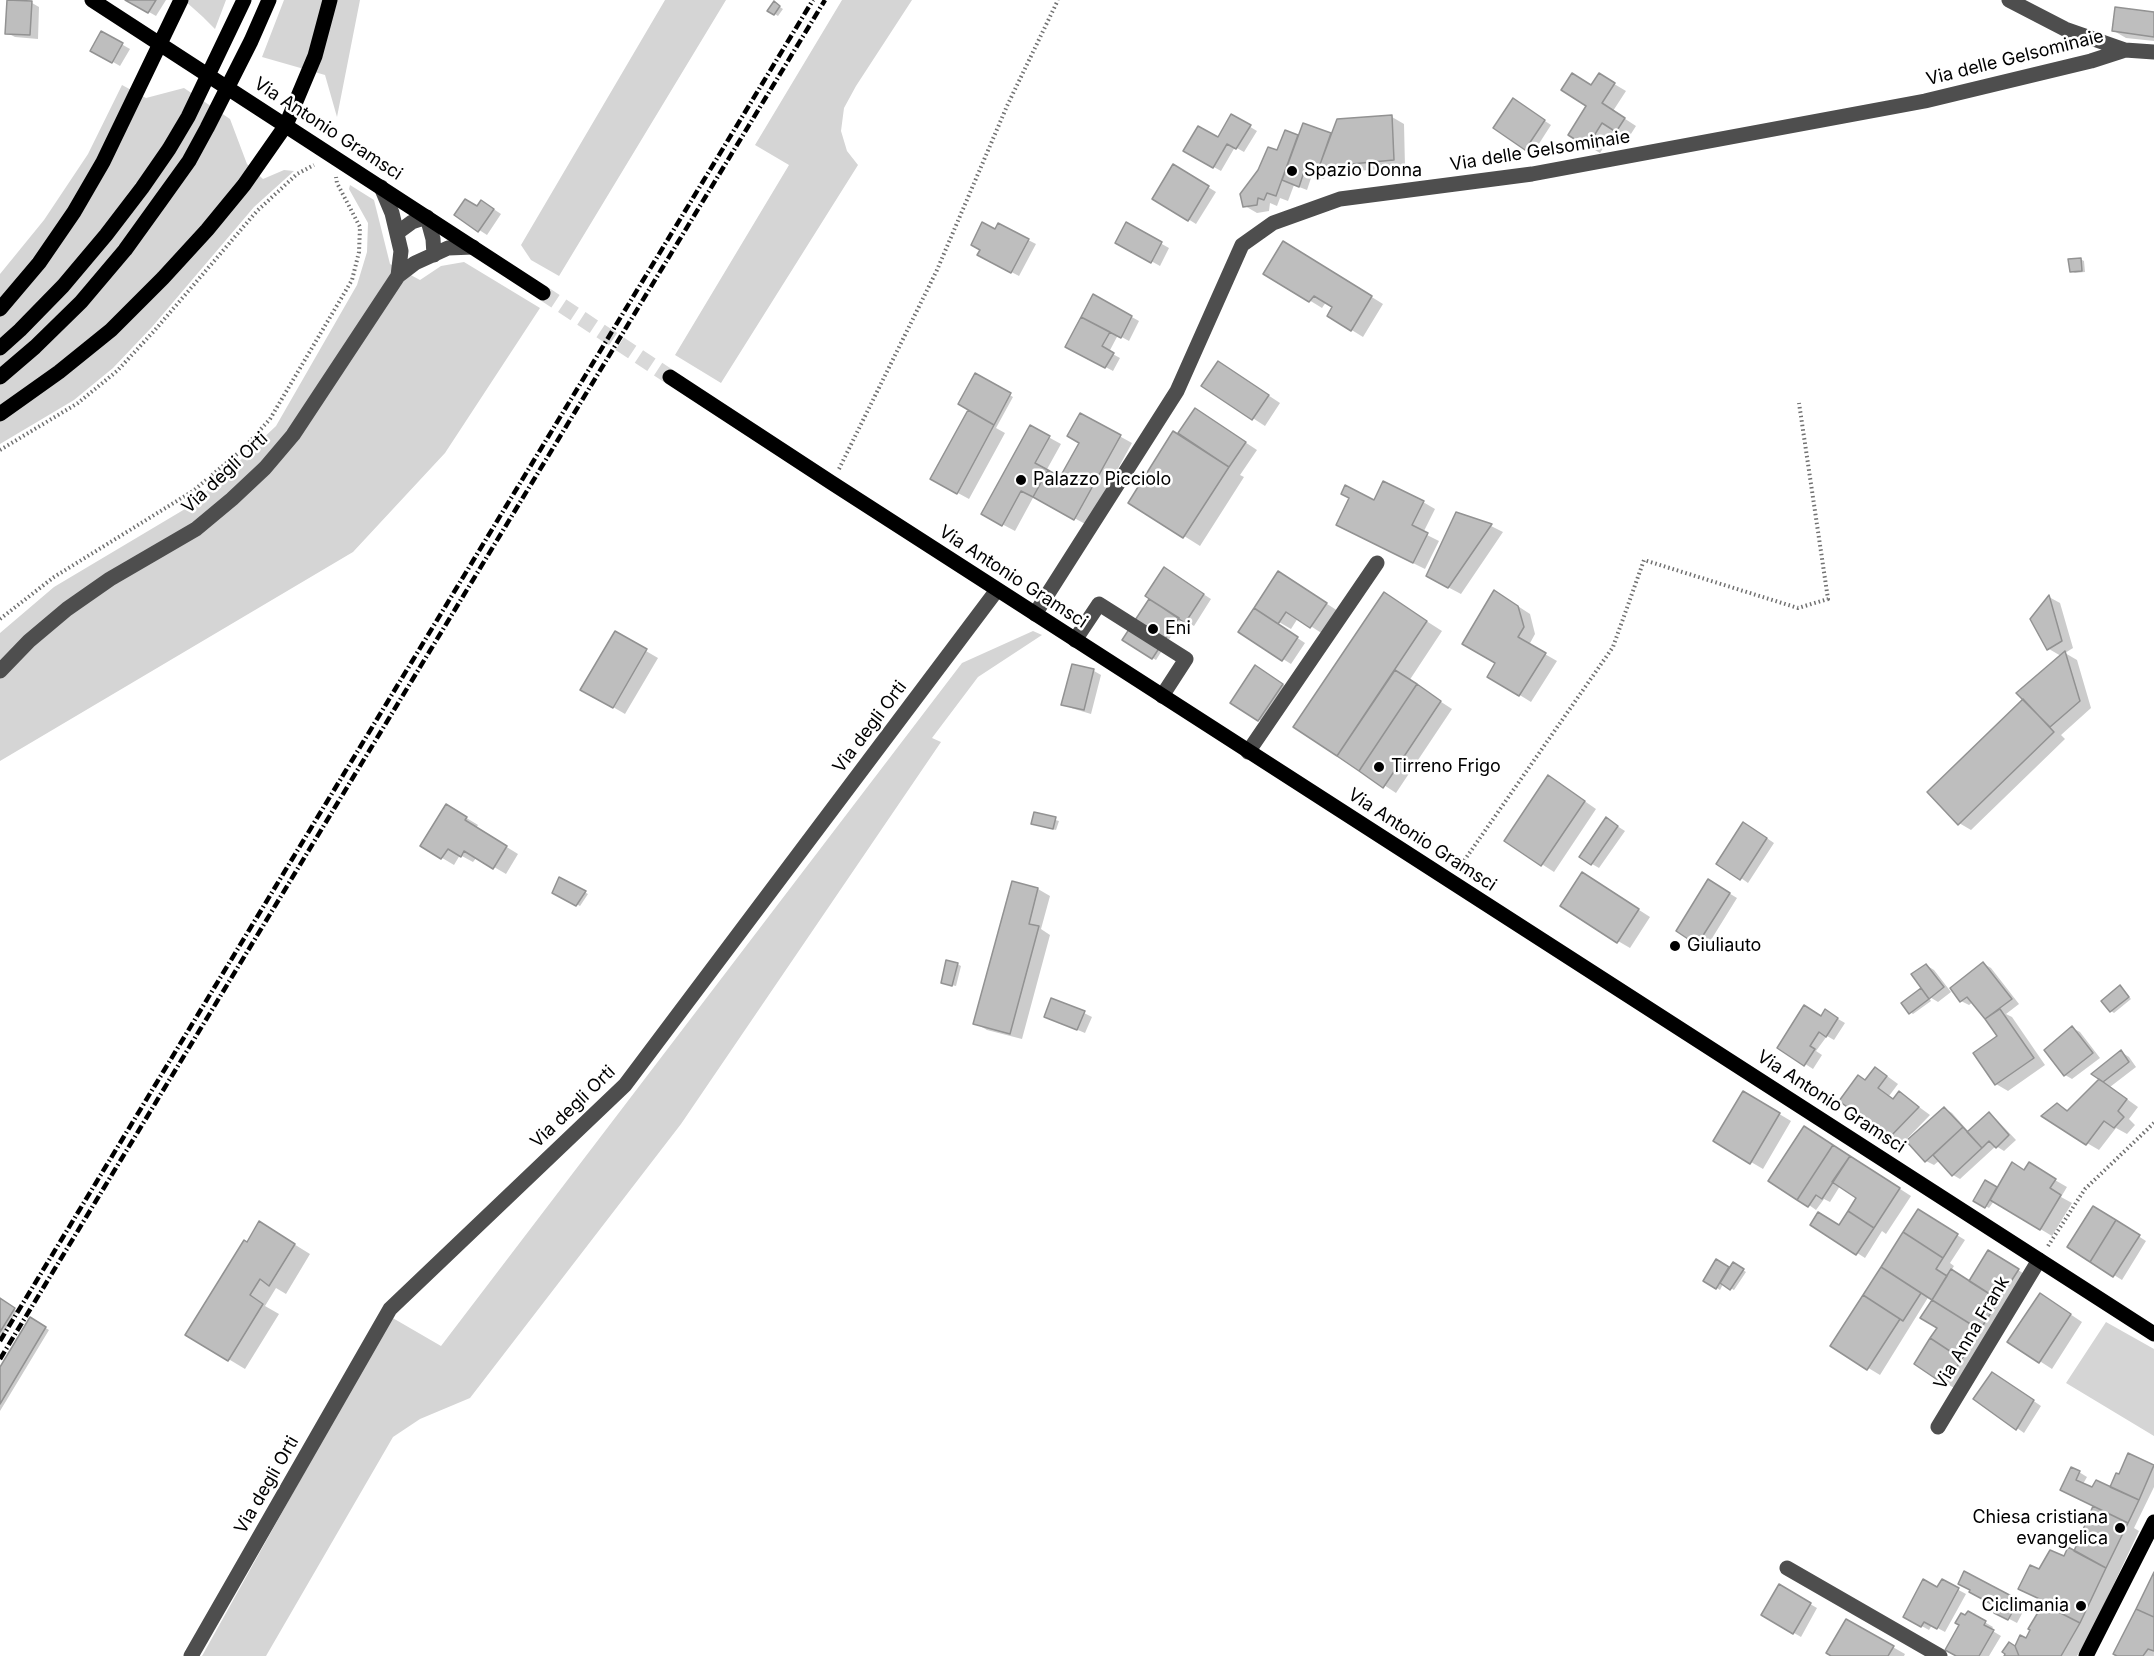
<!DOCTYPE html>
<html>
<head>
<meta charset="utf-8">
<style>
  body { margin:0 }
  canvas { display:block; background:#fff }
</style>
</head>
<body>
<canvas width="2154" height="1656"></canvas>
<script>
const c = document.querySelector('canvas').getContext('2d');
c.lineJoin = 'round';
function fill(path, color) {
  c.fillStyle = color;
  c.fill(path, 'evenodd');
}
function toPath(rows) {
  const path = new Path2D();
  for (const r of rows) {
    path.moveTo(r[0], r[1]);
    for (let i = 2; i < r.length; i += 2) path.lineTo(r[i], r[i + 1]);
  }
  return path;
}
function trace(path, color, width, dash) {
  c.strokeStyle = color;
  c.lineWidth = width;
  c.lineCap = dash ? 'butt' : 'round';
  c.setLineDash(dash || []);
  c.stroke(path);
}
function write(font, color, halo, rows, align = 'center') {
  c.font = font + ' Inter,sans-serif';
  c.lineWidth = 5;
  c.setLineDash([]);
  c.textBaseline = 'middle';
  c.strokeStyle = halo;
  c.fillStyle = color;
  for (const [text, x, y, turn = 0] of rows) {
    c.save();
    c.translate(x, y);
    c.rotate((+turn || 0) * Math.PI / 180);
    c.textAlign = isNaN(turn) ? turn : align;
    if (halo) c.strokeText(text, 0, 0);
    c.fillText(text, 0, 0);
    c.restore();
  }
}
fill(toPath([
  [184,0,226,0,215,29,203,17],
  [284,0,360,0,337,117,325,75,262,57],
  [665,0,726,0,559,276,531,260,521,245],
  [842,0,912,0,856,86,844,108,841,131,847,151,858,165,721,383,675,355,789,165,755,145],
  [122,85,146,98,184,88,230,119,247,164,263,179,284,170,294,171,254,207,152,327,113,368,74,400,0,444,0,274,44,220,88,154],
  [350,185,374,200,390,264,420,280,441,266,464,262,540,308,445,453,353,552,0,761,0,633,54,587,185,509,216,483,276,426,357,285,367,252,368,223,349,189],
  [1033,631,1042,635,978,677,932,738,941,742,681,1124,470,1398,420,1419,393,1437,266,1656,202,1656,391,1317,441,1346,962,663],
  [2106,1322,2154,1349,2154,1436,2066,1383]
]), '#d5d5d5');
fill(toPath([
  [128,0,166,0,156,16],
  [32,3,39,7,38,39,15,37,7,33],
  [774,3,783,9,778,16,770,11],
  [2154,13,2154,41,2126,38,2114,31],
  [102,33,130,49,120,66,92,50],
  [1599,75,1626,91,1613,111,1636,126,1629,137,1615,129,1600,153,1570,135,1588,106,1592,87],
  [1521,105,1551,125,1533,153,1525,148],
  [1232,116,1257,131,1244,152,1235,147,1221,171,1185,151,1218,139],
  [1392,117,1404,124,1405,167,1333,173,1327,170,1324,179,1312,175,1307,190,1294,185,1288,201,1280,198,1277,206,1270,203,1269,211,1257,213,1245,206,1278,152,1286,132,1299,137,1304,125,1332,136],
  [1174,166,1216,192,1196,224,1154,198],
  [489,206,501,214,487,235,456,215,478,208],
  [1126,224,1169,248,1160,266,1117,242],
  [999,225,1036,244,1019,276,979,255],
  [1296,250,1383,304,1363,337,1329,316,1334,307,1326,302,1322,308,1265,273],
  [2080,259,2084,261,2085,272,2075,273,2071,271],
  [1094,296,1139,321,1129,341,1118,335,1109,352,1120,358,1113,371,1067,346],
  [1230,370,1280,403,1265,426,1203,386],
  [975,375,1013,397,996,428,1005,433,969,499,932,479,988,420],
  [1081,415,1132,443,1087,525,1034,496,1015,531,983,514,1030,427,1061,444,1046,471,1061,479,1080,442],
  [1207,417,1257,450,1240,475,1244,477,1200,546,1130,502,1190,442],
  [1375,502,1423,502,1435,509,1423,533,1439,541,1425,569,1350,532],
  [1457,514,1491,526,1503,532,1461,594,1440,583],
  [1172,574,1211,599,1194,626,1182,619,1156,660,1124,640,1156,605],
  [1290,580,1338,611,1323,634,1298,618,1291,629,1279,622,1278,625,1305,643,1291,664,1240,632],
  [1384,594,1442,631,1409,681,1452,709,1396,793,1295,726],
  [2049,597,2060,603,2073,648,2065,653,2077,660,2091,708,2061,735,2065,739,1971,830,1959,823,2025,699,2061,656,2049,649],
  [1507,599,1530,614,1535,634,1529,645,1557,661,1531,702,1489,676,1497,663],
  [615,633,658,658,625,714,582,689],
  [1094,671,1101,675,1091,714,1071,708,1063,704],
  [1263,671,1290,689,1266,724,1232,702],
  [1560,784,1596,809,1554,872,1506,841],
  [447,806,478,825,476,828,518,854,506,874,477,857,473,862,460,855,454,865,422,846],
  [1035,814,1059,821,1056,830,1036,825],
  [1614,824,1625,831,1599,868,1592,864],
  [1752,828,1774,843,1748,883,1741,878],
  [560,879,588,894,580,906,554,892],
  [1594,881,1650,917,1630,948,1618,941],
  [1709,881,1737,898,1706,948,1678,930],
  [1038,889,1050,896,1041,929,1050,935,1022,1039,987,1030,975,1023],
  [957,964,961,966,956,986,946,984],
  [1984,964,1991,968,2019,1004,2006,1014,2012,1017,2045,1065,2008,1091,1996,1084,1999,1037,1973,1002,1969,1005,1961,1001],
  [1926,965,1934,970,1951,992,1938,1002,1928,996,1931,1001,1913,1014,1910,1012,1921,990,1926,994],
  [2120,987,2131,999,2114,1013,2111,1011],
  [1084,1013,1092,1017,1085,1033,1054,1020],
  [1833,1016,1845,1023,1834,1040,1827,1036,1816,1051,1822,1055,1813,1069,1779,1047,1821,1017],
  [2072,1028,2080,1032,2100,1058,2072,1079,2065,1075],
  [2121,1052,2129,1057,2136,1067,2110,1087,2138,1107,2129,1119,2135,1125,2127,1134,2116,1128,2099,1150,2087,1143,2058,1104,2069,1111,2101,1079],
  [1887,1076,1898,1084,1889,1096,1895,1099,1900,1093,1930,1115,1902,1144,1842,1100,1866,1081],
  [1744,1093,1791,1121,1763,1169,1715,1141],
  [1944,1108,1952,1113,1969,1132,1989,1114,1996,1119,2016,1140,2004,1151,1996,1146,1960,1179,1953,1175,1940,1160,1934,1165,1926,1161],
  [1816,1135,1911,1196,1886,1234,1882,1231,1865,1258,1812,1224,1844,1231,1858,1197,1840,1186,1830,1202,1824,1199,1816,1210,1809,1205],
  [2029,1165,2067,1187,2061,1197,2072,1203,2052,1236,1994,1201,1989,1208,1975,1200,1986,1182,1998,1189,2025,1171],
  [1918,1211,1965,1240,1950,1263,1954,1266,1951,1271,1969,1282,1989,1252,2026,1275,1954,1388,1916,1364,1939,1328,1934,1299,1929,1296,1880,1375,1832,1346],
  [2101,1212,2146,1241,2122,1280,2069,1247],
  [276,1233,310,1254,286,1294,276,1288,265,1306,279,1314,245,1369,187,1334,247,1244],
  [1717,1261,1730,1269,1734,1264,1746,1272,1734,1290,1723,1284,1720,1290,1705,1280],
  [0,1300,17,1311,0,1339],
  [2052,1302,2082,1322,2052,1369,2010,1342],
  [31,1319,49,1330,0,1411,0,1370],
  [2000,1378,2041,1406,2024,1433,2017,1428],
  [2129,1455,2154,1467,2154,1487,2134,1528,2139,1531,2092,1630,2077,1656,2006,1656,2026,1640,2048,1603,2020,1589,2040,1571,2075,1553,2095,1506,2069,1494,2079,1472,2087,1477,2083,1484,2093,1489,2111,1489,2120,1476],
  [1965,1573,2026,1606,2017,1623,1996,1612,1999,1607],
  [2154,1575,2154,1656,2114,1656],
  [1942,1581,1966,1594,1945,1632,1932,1625,1929,1630,1905,1617,1938,1589],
  [1779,1586,1817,1608,1801,1637,1763,1615],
  [1969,1613,1993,1627,1991,1630,2001,1636,1989,1656,1959,1656,1965,1617],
  [1847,1621,1905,1654,1904,1656,1834,1656]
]), '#0003');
const building = toPath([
  [7,0,32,1,30,35,5,34,7,0],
  [125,0,156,0,148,13,125,0],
  [774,1,780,6,774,15,767,11,774,1],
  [2115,7,2154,12,2154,37,2112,31,2115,7],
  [101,31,123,43,112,63,90,51,101,31],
  [1572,73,1591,85,1599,73,1615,83,1602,103,1625,118,1616,132,1602,123,1587,147,1568,135,1586,106,1561,90,1572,73],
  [1513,98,1545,120,1525,150,1493,128,1513,98],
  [1231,114,1251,125,1236,149,1227,144,1213,168,1183,151,1198,126,1218,137,1231,114],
  [1392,115,1394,160,1319,167,1337,119,1392,115],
  [1303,123,1331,133,1316,176,1304,172,1299,187,1282,180,1303,123],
  [1285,130,1298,135,1276,196,1267,193,1264,200,1258,198,1257,205,1243,207,1240,194,1258,170,1268,147,1277,150,1285,130],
  [1173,164,1209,186,1188,221,1152,199,1173,164],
  [465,199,477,206,481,200,494,209,478,232,454,215,465,199],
  [982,222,995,229,998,223,1029,239,1011,273,977,255,980,250,971,245,982,222],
  [1126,222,1162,242,1151,263,1115,243,1126,222],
  [1283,241,1372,296,1351,331,1327,316,1332,307,1314,296,1309,302,1263,274,1283,241],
  [2081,258,2082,271,2070,272,2068,259,2081,258],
  [1093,294,1132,316,1121,338,1081,317,1093,294],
  [1081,317,1110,332,1102,346,1114,353,1105,368,1065,347,1081,317],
  [1218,361,1269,395,1252,420,1201,386,1218,361],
  [975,373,1011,393,994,425,958,404,975,373],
  [1195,408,1246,442,1229,467,1178,433,1195,408],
  [968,410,994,425,957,494,930,479,968,410],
  [1080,413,1121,435,1074,520,1033,497,1048,470,1060,477,1079,443,1067,436,1080,413],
  [1030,425,1050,436,1035,463,1048,470,1033,497,1021,491,1002,526,981,514,1030,425],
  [1173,431,1229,467,1183,538,1128,503,1173,431],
  [1383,481,1424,501,1412,525,1428,533,1413,563,1336,525,1349,498,1341,494,1345,485,1374,500,1383,481],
  [1456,512,1492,524,1448,588,1426,576,1456,512],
  [1164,567,1204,594,1185,623,1145,596,1164,567],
  [1278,571,1327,603,1310,628,1286,612,1278,624,1254,608,1278,571],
  [1494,590,1518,606,1524,627,1518,637,1546,653,1519,696,1487,677,1495,663,1462,644,1494,590],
  [1384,592,1427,621,1337,756,1293,727,1384,592],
  [2049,595,2062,641,2047,650,2030,619,2049,595],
  [1149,599,1179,618,1152,659,1122,640,1149,599],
  [1254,608,1298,637,1282,661,1238,632,1254,608],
  [615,631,647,649,613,708,580,690,615,631],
  [2065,651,2080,701,2050,727,2016,693,2065,651],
  [1072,664,1094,669,1084,710,1061,705,1072,664],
  [1255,665,1283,684,1258,721,1230,703,1255,665],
  [1395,670,1417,684,1359,771,1337,756,1395,670],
  [1417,684,1441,701,1383,788,1359,771,1417,684],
  [2023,699,2054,732,1958,825,1927,792,2023,699],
  [1548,775,1585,801,1541,866,1504,841,1548,775],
  [446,804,467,817,465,820,507,846,493,869,464,851,461,857,448,849,441,859,420,846,446,804],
  [1034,812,1056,817,1053,829,1031,824,1034,812],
  [1606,817,1618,826,1591,865,1579,857,1606,817],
  [1743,822,1767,838,1740,880,1716,864,1743,822],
  [1582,872,1639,909,1617,943,1560,906,1582,872],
  [559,877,586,891,576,906,552,893,559,877],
  [1708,879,1730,893,1697,945,1676,931,1708,879],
  [1012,881,1038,888,1029,924,1039,926,1010,1034,973,1024,1012,881],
  [946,960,958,963,952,986,941,983,946,960],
  [1983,962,2012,999,1985,1019,1967,997,1960,1002,1950,988,1983,962],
  [1926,964,1944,987,1929,999,1911,974,1926,964],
  [2120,985,2129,997,2110,1012,2101,1001,2120,985],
  [1921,988,1929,999,1909,1014,1901,1003,1921,988],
  [1051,998,1085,1011,1077,1030,1044,1017,1051,998],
  [1804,1005,1821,1016,1825,1009,1838,1018,1826,1037,1819,1032,1810,1046,1815,1049,1804,1066,1777,1048,1804,1005],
  [2000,1009,2034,1058,1995,1085,1973,1053,1997,1036,1985,1019,2000,1009],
  [2072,1026,2093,1053,2064,1076,2044,1050,2072,1026],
  [2121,1050,2129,1062,2103,1082,2091,1074,2121,1050],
  [1875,1067,1887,1076,1878,1088,1893,1099,1899,1091,1919,1107,1889,1138,1839,1101,1858,1075,1865,1080,1875,1067],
  [2099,1079,2127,1099,2118,1111,2124,1117,2114,1128,2104,1121,2086,1145,2041,1116,2057,1103,2067,1111,2099,1079],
  [1743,1091,1780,1113,1750,1164,1713,1141,1743,1091],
  [1944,1107,1963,1127,1925,1162,1906,1141,1944,1107],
  [1989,1112,2009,1135,1996,1148,1989,1141,1982,1148,1967,1132,1989,1112],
  [1804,1126,1833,1145,1797,1200,1768,1181,1804,1126],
  [1963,1127,1982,1148,1952,1176,1933,1155,1963,1127],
  [1833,1145,1850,1156,1822,1199,1816,1195,1808,1207,1797,1200,1833,1145],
  [1850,1156,1900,1188,1874,1228,1848,1211,1856,1198,1832,1182,1850,1156],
  [2012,1162,2024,1170,2029,1162,2056,1179,2050,1188,2061,1195,2040,1230,1990,1200,2012,1162],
  [1985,1180,1997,1187,1985,1208,1973,1201,1985,1180],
  [2093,1206,2116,1220,2090,1262,2067,1247,2093,1206],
  [1918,1209,1958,1234,1943,1258,1903,1232,1918,1209],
  [1848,1211,1874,1228,1856,1255,1810,1225,1818,1212,1839,1225,1848,1211],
  [2116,1220,2140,1235,2113,1277,2090,1262,2116,1220],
  [259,1221,295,1244,269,1286,260,1279,250,1295,263,1304,228,1361,185,1335,244,1240,247,1242,259,1221],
  [1903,1232,1943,1258,1936,1269,1947,1276,1932,1300,1881,1267,1903,1232],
  [1988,1250,2019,1269,1999,1300,1969,1281,1988,1250],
  [1716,1259,1729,1267,1716,1289,1703,1281,1716,1259],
  [1733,1262,1744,1269,1730,1290,1720,1283,1733,1262],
  [1881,1267,1921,1293,1903,1321,1863,1295,1881,1267],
  [1951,1269,1999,1300,1980,1330,1932,1300,1951,1269],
  [2040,1293,2071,1314,2039,1363,2007,1342,2040,1293],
  [1863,1295,1900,1319,1867,1370,1830,1346,1863,1295],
  [0,1298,15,1308,0,1332,0,1298],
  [1932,1300,1980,1330,1962,1359,1930,1338,1937,1328,1920,1318,1932,1300],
  [30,1317,46,1327,0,1404,0,1367,30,1317],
  [1930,1338,1962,1359,1945,1385,1914,1364,1930,1338],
  [1992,1372,2034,1400,2016,1430,1973,1399,1992,1372],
  [2128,1453,2154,1465,2139,1500,2110,1487,2116,1473,2119,1474,2128,1453],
  [2071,1467,2080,1471,2076,1480,2092,1487,2096,1480,2139,1500,2128,1523,2060,1490,2071,1467],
  [2093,1506,2128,1523,2106,1568,2074,1551,2093,1506],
  [2068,1547,2106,1568,2080,1623,2045,1605,2046,1602,2018,1589,2030,1565,2039,1569,2050,1550,2064,1556,2068,1547],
  [1964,1571,2019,1600,2008,1620,1994,1613,1997,1607,1969,1592,1970,1590,1958,1584,1964,1571],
  [2154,1572,2154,1617,2136,1609,2154,1572],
  [1923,1579,1937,1587,1942,1579,1959,1588,1937,1629,1924,1622,1921,1627,1903,1617,1923,1579],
  [1779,1584,1811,1603,1793,1634,1761,1615,1779,1584],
  [2043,1604,2080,1623,2061,1656,2019,1656,2015,1646,2020,1635,2026,1638,2030,1630,2028,1629,2043,1604],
  [2136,1609,2154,1617,2154,1651,2148,1649,2143,1656,2117,1656,2113,1654,2136,1609],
  [1968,1611,1986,1621,1984,1625,1994,1630,1979,1656,1956,1656,1945,1650,1959,1625,1955,1623,1961,1613,1965,1615,1968,1611],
  [1846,1619,1894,1646,1888,1656,1831,1656,1826,1653,1846,1619],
  [2009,1642,2015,1646,2019,1656,2004,1656,2005,1654,2002,1652,2009,1642]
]);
fill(building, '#bebebe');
trace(building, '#929292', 1.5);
trace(toPath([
  [543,293,670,377]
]), '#d9d9d9', 15, [15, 8]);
trace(toPath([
  [0,450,78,403,117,371,155,330,257,211,297,174,314,165],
  [839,469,937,270,1007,106,1058,0],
  [0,619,54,577,193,491,243,449,270,419,352,280,359,252,360,227,337,183,336,177],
  [1459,868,1613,647,1644,560,1798,608,1828,599,1799,403],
  [2048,1246,2085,1189,2154,1123]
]), '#707070', 4, [1.5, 3]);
trace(toPath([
  [2009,0,2065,29,2125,50,2154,52],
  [381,187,392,213,401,251,398,276],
  [397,233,412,222,427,217,433,239,434,255],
  [1035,614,1177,391,1242,245,1273,223,1340,199,1532,174,1925,101,2091,61,2125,50],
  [1075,640,1099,604,1186,659,1162,696],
  [0,671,29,641,67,609,110,579,196,529,232,499,265,468,293,435,398,276,415,263,448,248,473,247],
  [1248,752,1377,563],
  [1938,1427,2039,1260],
  [1787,1568,1940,1656],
  [191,1656,390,1309,625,1085,997,590]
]), '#4e4e4e', 15);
trace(toPath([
  [92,0,543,293],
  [0,309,39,263,74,212,103,162,181,0],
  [0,348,20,330,63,286,106,235,142,188,169,149,188,117,244,0],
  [0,377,35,347,81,302,125,250,161,200,189,161,207,128,251,41,269,0],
  [670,377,832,483,2154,1334],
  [0,414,59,372,111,330,163,278,207,230,244,185,286,125,315,56,330,0],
  [2086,1656,2154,1522]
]), '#000', 15);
trace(toPath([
  [0,1341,813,0],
  [0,1359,825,0]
]), '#000', 4.5, [9, 3, 1.5, 3]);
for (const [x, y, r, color] of [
  [1292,171,6,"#000"],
  [1021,480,6,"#000"],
  [1153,629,6,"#000"],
  [1379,767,6,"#000"],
  [1675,946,6,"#000"],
  [2120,1528,6,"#000"],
  [2081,1606,6,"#000"]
]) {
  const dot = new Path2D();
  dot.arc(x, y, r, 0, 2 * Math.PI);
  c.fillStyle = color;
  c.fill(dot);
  trace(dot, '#fff', 2);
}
write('18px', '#000', '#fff', [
  ["Via delle Gelsominaie",2015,58,-14],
  ["Via Antonio Gramsci",328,129,33],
  ["Via delle Gelsominaie",1540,151,-9],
  ["Via degli Orti",225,473,-43],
  ["Via Antonio Gramsci",1013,577,33],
  ["Via degli Orti",870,727,-53],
  ["Via Antonio Gramsci",1422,840,33],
  ["Via Antonio Gramsci",1831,1102,33],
  ["Via degli Orti",573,1107,-44],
  ["Via Anna Frank",1972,1333,-59],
  ["Via degli Orti",267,1485,-60]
]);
write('18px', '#000', '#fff', [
  ["Spazio Donna",1304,171],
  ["Palazzo Picciolo",1033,480],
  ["Eni",1165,629],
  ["Tirreno Frigo",1391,767],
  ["Giuliauto",1687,946],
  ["Chiesa cristiana",2108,1518,"right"],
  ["evangelica",2108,1539,"right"],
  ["Ciclimania",2069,1606,"right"]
], 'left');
</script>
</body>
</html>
